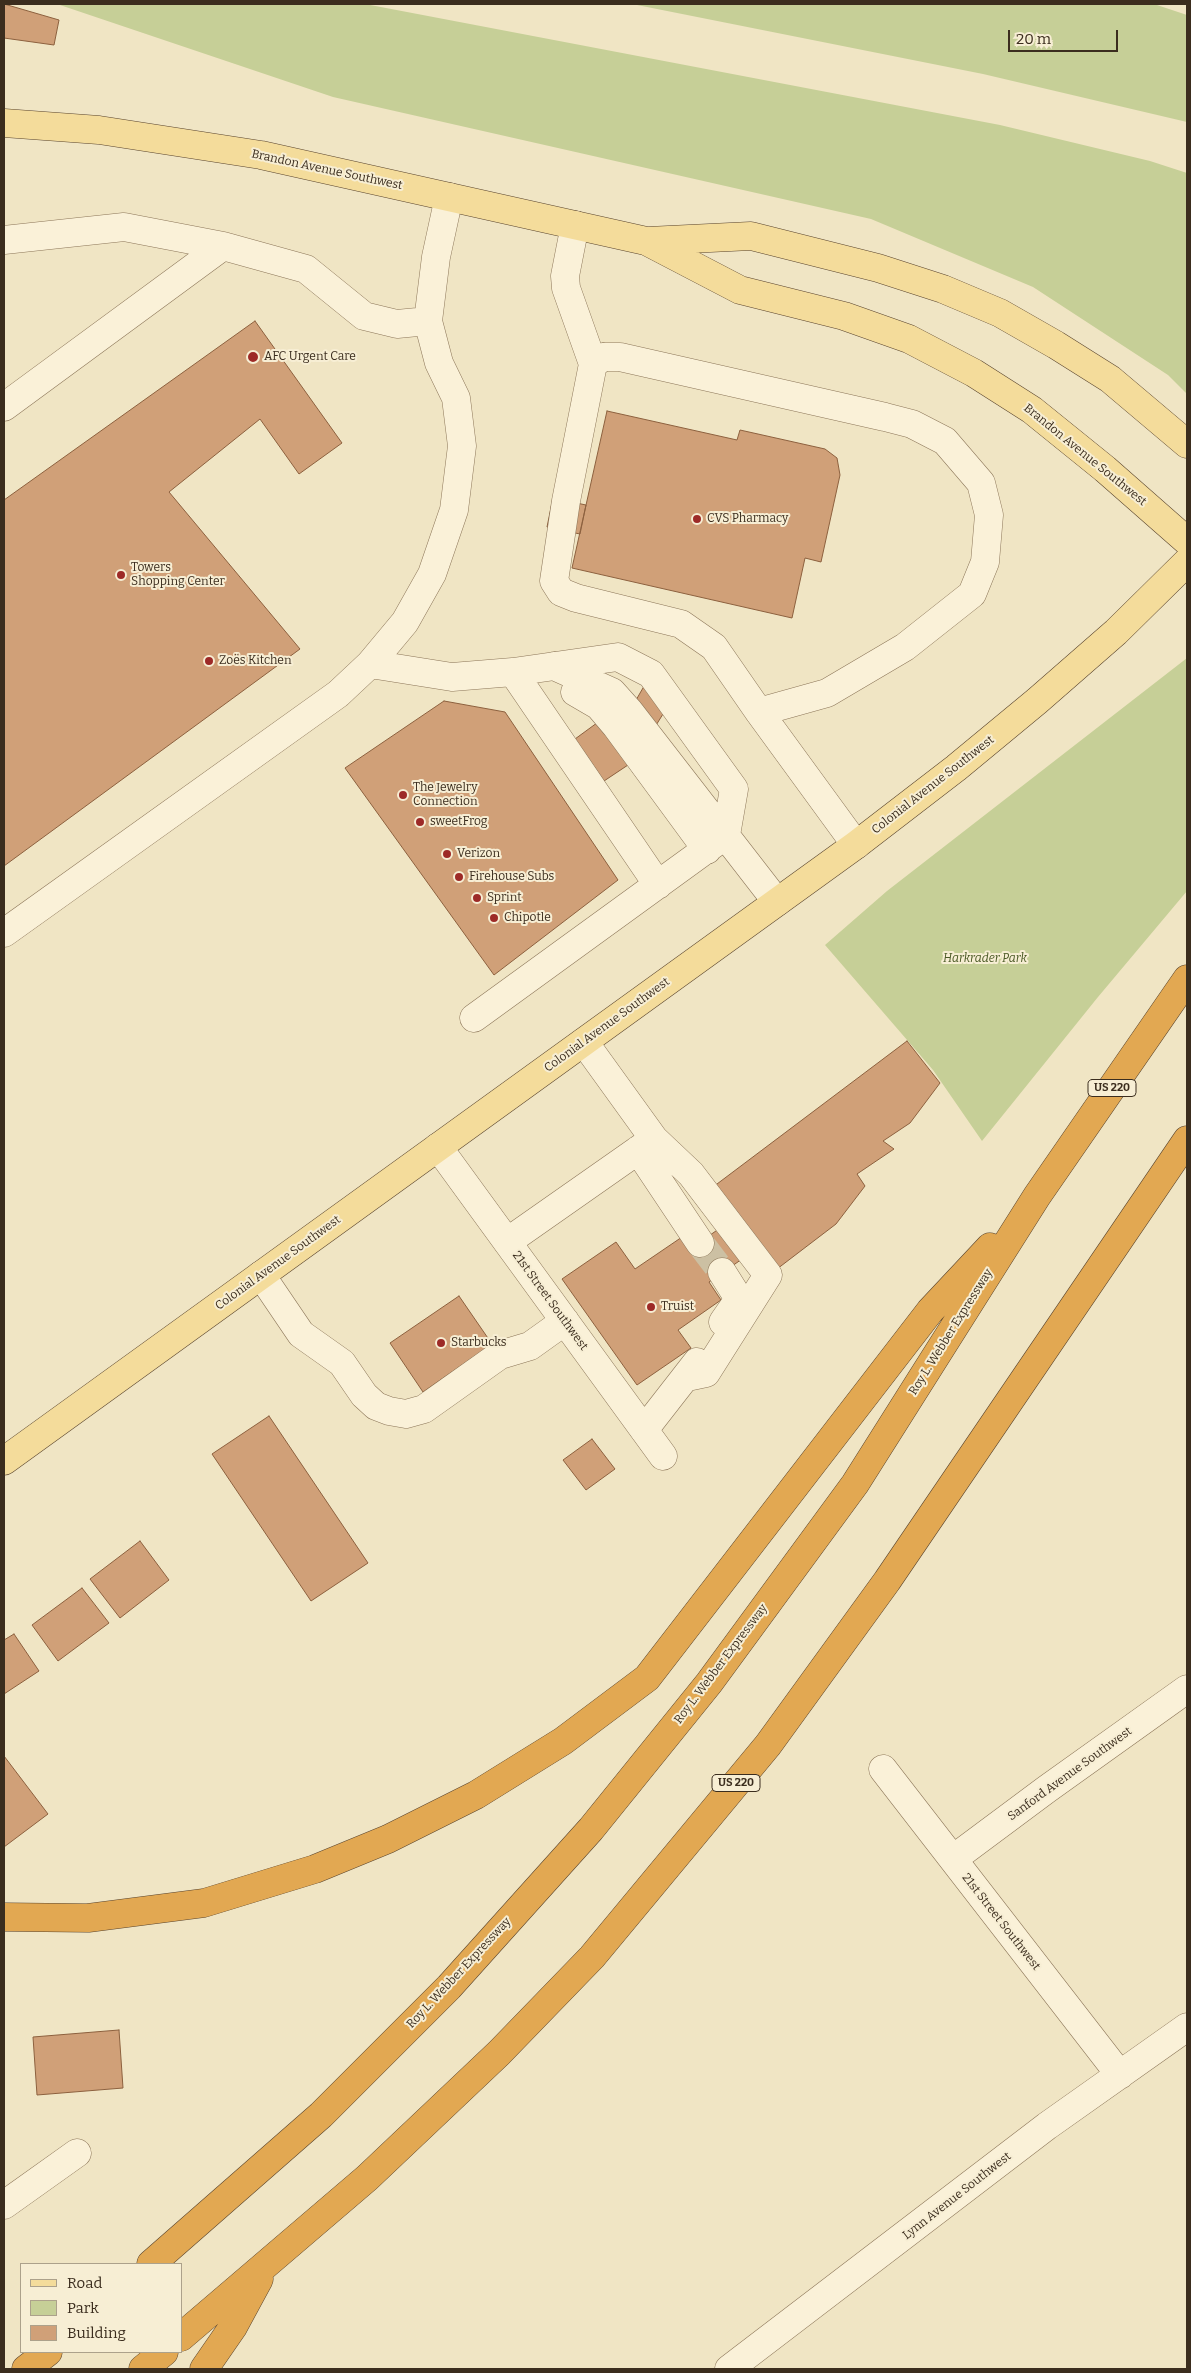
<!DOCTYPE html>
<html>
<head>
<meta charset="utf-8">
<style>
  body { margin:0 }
  #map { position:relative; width:1191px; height:2373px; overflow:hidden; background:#f0e5c4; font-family:Bitter,serif }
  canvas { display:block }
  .frame { position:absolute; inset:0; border:5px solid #3b2d1e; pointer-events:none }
  .legend { position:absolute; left:20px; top:2263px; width:162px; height:90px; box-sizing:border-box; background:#f7eed4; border:1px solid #aca18b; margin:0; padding:6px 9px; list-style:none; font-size:15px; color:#3b2d1e }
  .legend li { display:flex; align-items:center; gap:10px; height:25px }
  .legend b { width:25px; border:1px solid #aca18b }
  .scale { position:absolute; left:1008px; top:30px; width:110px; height:22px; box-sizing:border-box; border:2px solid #3b2d1e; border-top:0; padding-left:6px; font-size:15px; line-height:18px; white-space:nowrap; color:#3b2d1e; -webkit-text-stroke:4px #f7eed4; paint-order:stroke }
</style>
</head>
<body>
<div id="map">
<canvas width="1191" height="2373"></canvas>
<div class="frame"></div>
<ul class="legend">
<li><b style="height:6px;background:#f4dc9b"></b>Road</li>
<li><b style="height:14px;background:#c6cf97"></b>Park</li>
<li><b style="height:14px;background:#d0a078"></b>Building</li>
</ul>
<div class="scale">20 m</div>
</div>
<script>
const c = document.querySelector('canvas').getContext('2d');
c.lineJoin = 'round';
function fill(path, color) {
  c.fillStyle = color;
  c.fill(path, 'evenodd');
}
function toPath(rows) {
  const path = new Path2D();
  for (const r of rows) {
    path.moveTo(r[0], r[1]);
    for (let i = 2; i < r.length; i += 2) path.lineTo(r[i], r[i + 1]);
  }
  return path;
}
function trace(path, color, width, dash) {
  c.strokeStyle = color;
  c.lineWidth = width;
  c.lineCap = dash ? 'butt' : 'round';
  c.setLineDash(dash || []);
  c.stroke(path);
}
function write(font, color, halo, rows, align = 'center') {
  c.font = font + ' Bitter,serif';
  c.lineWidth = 4;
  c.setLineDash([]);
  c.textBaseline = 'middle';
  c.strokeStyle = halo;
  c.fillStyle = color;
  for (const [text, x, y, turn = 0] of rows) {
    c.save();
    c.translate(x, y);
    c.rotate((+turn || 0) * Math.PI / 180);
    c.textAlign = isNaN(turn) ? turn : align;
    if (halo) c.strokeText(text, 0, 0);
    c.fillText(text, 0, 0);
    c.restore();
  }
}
fill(toPath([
  [57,4,365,4,1000,125,1150,161,1187,173,1187,394,1168,375,1033,287,871,219,333,97],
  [632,4,1154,4,1187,15,1187,122,983,74],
  [1187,658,1187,891,1098,997,982,1141,933,1070,825,945,887,891]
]), '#c6cf97');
const building = toPath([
  [4,4,59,20,54,45,4,38,4,4],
  [255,321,342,443,299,474,260,419,169,492,300,649,4,866,4,500,255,321],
  [607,411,737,440,740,430,825,449,837,458,840,475,821,562,805,558,792,618,572,568,607,411],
  [553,498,586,505,580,534,547,527,553,498],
  [651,674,671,701,642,748,624,721,651,674],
  [444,701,505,712,618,880,494,975,345,768,444,701],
  [601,720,631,763,604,781,575,739,601,720],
  [907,1041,940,1083,910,1123,883,1141,894,1149,857,1174,865,1186,836,1224,777,1269,713,1187,907,1041],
  [723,1226,745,1257,709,1282,721,1300,678,1330,691,1348,637,1385,562,1279,616,1242,635,1269,685,1235,693,1247,723,1226],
  [459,1296,492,1344,423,1392,390,1343,459,1296],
  [269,1416,368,1563,311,1601,212,1454,269,1416],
  [592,1439,615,1469,586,1490,563,1460,592,1439],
  [140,1541,169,1580,120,1618,90,1579,140,1541],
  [82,1588,109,1623,58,1661,32,1625,82,1588],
  [14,1634,39,1671,4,1694,4,1640,14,1634],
  [4,1756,48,1814,4,1847,4,1756],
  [119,2030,123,2088,37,2095,33,2037,119,2030]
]);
fill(building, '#d0a078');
trace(building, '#8c603e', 1);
trace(toPath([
  [700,1243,722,1272]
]), '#ccc0a3', 28, [28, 14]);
const minor = toPath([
  [575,225,565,276,566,288,593,364],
  [4,240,124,227,223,246,306,269,364,316,397,324,428,321],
  [603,357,620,357,885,417,912,424,945,441,981,483,989,515,985,562,972,594,905,647,827,693,759,712,714,647,681,624,576,598,561,592,554,581,566,501,593,364,603,357],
  [4,407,223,246],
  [370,664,452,677,513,672,658,885],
  [554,666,612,692,629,711,777,902],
  [575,692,599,706,616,726,707,850],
  [759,712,856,845],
  [4,933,338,694,370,664,405,622,432,574,454,510,462,446,456,398,439,363,428,321,436,257,449,197],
  [474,1018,726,835,734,789,651,674,618,657,513,672],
  [584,1042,654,1139,691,1174,768,1275,706,1373,687,1377],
  [438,1147,663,1456],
  [638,1150,700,1243],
  [507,1242,654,1139],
  [722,1272,739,1299,723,1322],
  [261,1275,301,1334,342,1363,364,1395,376,1406,389,1411,406,1414,424,1409,500,1355,530,1346,565,1321],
  [644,1430,697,1362],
  [883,1769,1120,2075],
  [953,1859,1047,1789,1187,1689],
  [4,2205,77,2153],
  [729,2369,1047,2126,1187,2027]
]);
const major = toPath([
  [4,123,99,130,261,155,646,241,740,290,844,316,909,339,974,373,1032,410,1105,469,1187,541],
  [648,241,751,236,878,268,943,289,1000,313,1056,345,1110,379,1187,444],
  [4,1461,856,845,956,768,1037,701,1116,632,1187,562]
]);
const highway = toPath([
  [4,1917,88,1918,204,1903,315,1869,388,1839,476,1795,563,1741,647,1678,930,1311,990,1247],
  [151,2264,321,2115,449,1987,591,1829,709,1683,855,1484,1037,1196,1187,979],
  [181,2337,367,2178,499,2053,592,1957,768,1745,887,1581,1187,1140],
  [26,2369,48,2352],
  [143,2369,164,2352],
  [204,2369,233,2327,259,2279]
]);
trace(minor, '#8c7659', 29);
trace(major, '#59442e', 29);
trace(highway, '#59442e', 29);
trace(minor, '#faf1d8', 28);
trace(major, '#f4dc9b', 28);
trace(highway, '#e2a852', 28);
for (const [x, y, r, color] of [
  [253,357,6,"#9d2a27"],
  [697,519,5,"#9d2a27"],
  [121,575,5,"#9d2a27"],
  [209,661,5,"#9d2a27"],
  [403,795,5,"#9d2a27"],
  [420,822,5,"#9d2a27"],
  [447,854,5,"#9d2a27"],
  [459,877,5,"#9d2a27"],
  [477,898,5,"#9d2a27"],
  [494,918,5,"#9d2a27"],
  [651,1307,5,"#9d2a27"],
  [441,1343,5,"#9d2a27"]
]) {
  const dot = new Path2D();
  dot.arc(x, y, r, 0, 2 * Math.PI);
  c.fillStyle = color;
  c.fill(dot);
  trace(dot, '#f7eed4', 2);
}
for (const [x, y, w] of [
  [1112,1088,48],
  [736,1783,48]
]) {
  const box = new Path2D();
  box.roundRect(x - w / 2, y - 8.5, w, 17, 4);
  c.fillStyle = '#f7eed4';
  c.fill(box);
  trace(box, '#3b2d1e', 1);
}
write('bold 11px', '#3b2d1e', null, [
  ["US 220",1112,1088],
  ["US 220",736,1783]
]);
write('12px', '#3b2d1e', '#f7eed4', [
  ["Brandon Avenue Southwest",327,170,12],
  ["Brandon Avenue Southwest",1085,455,39],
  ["Colonial Avenue Southwest",933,785,-38],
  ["Colonial Avenue Southwest",607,1025,-36],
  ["Colonial Avenue Southwest",278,1263,-36],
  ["21st Street Southwest",550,1301,54],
  ["Roy L. Webber Expressway",951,1332,-58],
  ["Roy L. Webber Expressway",721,1664,-53],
  ["Sanford Avenue Southwest",1070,1774,-36],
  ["21st Street Southwest",1001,1922,52],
  ["Roy L. Webber Expressway",459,1973,-47],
  ["Lynn Avenue Southwest",957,2196,-38]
]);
write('12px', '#3b2d1e', '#f7eed4', [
  ["AFC Urgent Care",264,357],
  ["CVS Pharmacy",707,519],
  ["Towers",131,568],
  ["Shopping Center",131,582],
  ["Zoës Kitchen",219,661],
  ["The Jewelry",413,788],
  ["Connection",413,802],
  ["sweetFrog",430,822],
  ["Verizon",457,854],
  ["Firehouse Subs",469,877],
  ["Sprint",487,898],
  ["Chipotle",504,918],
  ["Truist",661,1307],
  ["Starbucks",451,1343]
], 'left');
write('italic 12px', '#495824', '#f7eed4', [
  ["Harkrader Park",985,959]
]);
</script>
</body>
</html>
